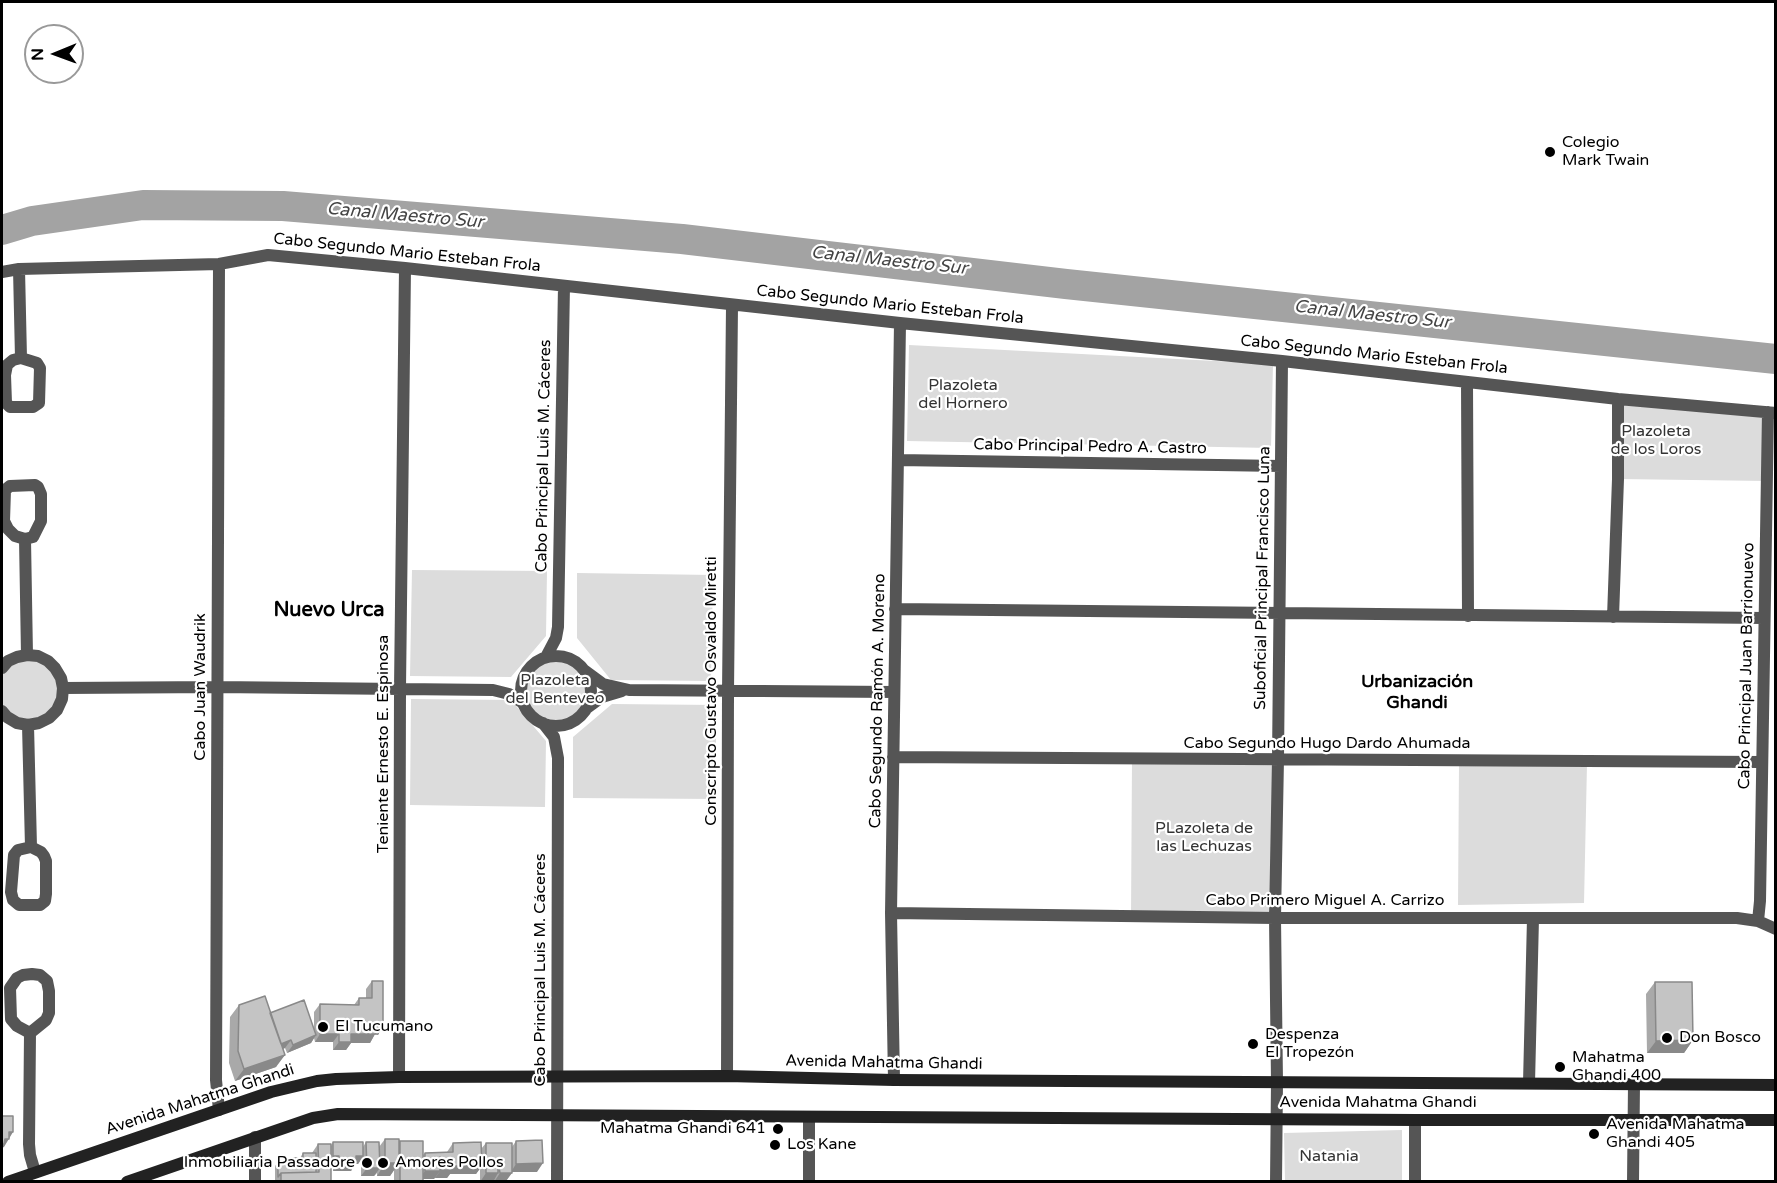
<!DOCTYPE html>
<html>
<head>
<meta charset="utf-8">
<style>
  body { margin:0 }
  #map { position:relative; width:1777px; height:1183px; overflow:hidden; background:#fff; font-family:"Varela Round",sans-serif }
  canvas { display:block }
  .frame { position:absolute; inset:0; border:3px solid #000; pointer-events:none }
  .north { position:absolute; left:24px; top:24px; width:60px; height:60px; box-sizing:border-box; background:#fff; border:2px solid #999; border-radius:50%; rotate:269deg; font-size:16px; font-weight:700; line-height:24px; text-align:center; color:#000 }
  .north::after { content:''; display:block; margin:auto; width:21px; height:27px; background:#000; clip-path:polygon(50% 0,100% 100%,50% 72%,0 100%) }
</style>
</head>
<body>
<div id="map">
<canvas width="1777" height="1183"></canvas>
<div class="frame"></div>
<div class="north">N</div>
</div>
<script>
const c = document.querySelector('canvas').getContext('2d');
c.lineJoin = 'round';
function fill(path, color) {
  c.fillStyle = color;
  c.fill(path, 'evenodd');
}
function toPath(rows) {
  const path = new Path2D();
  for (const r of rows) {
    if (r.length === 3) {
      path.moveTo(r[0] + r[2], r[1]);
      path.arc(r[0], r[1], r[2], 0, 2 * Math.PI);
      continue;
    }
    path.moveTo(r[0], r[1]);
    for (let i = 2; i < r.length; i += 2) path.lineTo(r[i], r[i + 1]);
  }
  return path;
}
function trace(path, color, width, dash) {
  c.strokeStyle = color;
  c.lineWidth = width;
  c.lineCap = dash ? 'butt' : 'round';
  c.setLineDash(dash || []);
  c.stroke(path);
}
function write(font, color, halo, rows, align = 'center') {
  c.font = font + ' "Varela Round",sans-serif';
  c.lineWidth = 4.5;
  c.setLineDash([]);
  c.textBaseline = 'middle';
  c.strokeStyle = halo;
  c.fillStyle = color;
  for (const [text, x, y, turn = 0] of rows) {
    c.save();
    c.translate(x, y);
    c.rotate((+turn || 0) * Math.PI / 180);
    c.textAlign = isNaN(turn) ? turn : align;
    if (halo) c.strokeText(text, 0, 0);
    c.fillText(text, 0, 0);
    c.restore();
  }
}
fill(toPath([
  [909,345,1273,364,1271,448,907,441],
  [1618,399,1768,412,1767,481,1618,479],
  [412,570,547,571,546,636,511,677,410,676],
  [577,573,713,575,711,681,611,680,577,638],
  [33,654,61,675,57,709,28,724,2,710,2,667],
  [555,691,34],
  [411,699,511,700,546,741,545,807,410,805],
  [612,704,716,705,716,799,573,798,573,737],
  [1278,759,1275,918,1131,916,1132,760],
  [1459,764,1587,764,1584,903,1458,905],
  [1402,1130,1402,1181,1285,1181,1284,1133]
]), '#dcdcdc');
trace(toPath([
  [2,230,32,221,143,205,283,206,682,239,1066,284,1776,359]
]), '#a3a3a3', 30);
trace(toPath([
  [19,269,21,358,13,360,7,365,5,375,6,403,10,407,33,407,39,403,40,368,37,363,21,358],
  [2,272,19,269,219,264,268,255,405,268,900,323,1282,361,1618,399,1776,413],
  [1467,382,1468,616],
  [898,460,1281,466],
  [25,539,15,536,8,529,4,521,5,490,10,486,35,485,38,487,41,494,41,521,33,537,25,539,27,655],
  [895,609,1764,618],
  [1613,617,1618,479,1618,399],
  [556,691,35],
  [546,657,556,638,558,627,564,286],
  [2,668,8,661,17,657,27,655,38,656,48,661,55,668,61,678,63,688,62,699,57,710,49,718,39,723,28,725,17,723,7,717,2,711],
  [584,670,603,684,629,690,894,692],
  [63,688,217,687,493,690,509,694,523,703],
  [587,708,602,697,622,691],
  [543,723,554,737,558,758,557,1182],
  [28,725,31,847,18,850,14,855,11,892,13,900,19,905,40,905,45,901,46,894,46,861,44,856,41,852,31,847],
  [893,757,1761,762],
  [891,913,1275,918,1737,918,1758,921,1776,929],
  [1758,921,1760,901,1768,412],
  [30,1033,17,1026,11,1019,10,988,17,978,23,975,32,974,40,975,47,981,49,991,49,1013,46,1020,30,1033,29,1144,30,1155,35,1172],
  [727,1076,728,691,732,306],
  [399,1077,400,688,405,268],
  [894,1080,891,913,900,323],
  [1529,1083,1533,918],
  [219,1110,216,1080,219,264],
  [809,1117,809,1182],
  [255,1182,255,1137],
  [1276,1182,1277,1082,1275,918,1278,759,1282,361],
  [1415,1182,1415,1120],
  [1633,1182,1634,1084]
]), '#555', 12);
trace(toPath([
  [8,1182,271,1092,317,1081,336,1079,399,1077,727,1076,894,1080,1776,1085],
  [127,1182,313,1118,338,1114,1415,1120,1776,1120]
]), '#222', 12);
fill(toPath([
  [372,981,383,1026,378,1035,375,1034,370,1043,351,1043,346,1050,333,1050,333,1042,315,1042,314,1038,311,1043,287,1053,285,1048,283,1049,276,1067,235,1081,229,1063,230,1017,239,1005,270,1013,314,1029,314,1012,320,1004,354,1005,359,998,366,998,366,989],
  [1655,982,1693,1040,1684,1053,1647,1053,1646,994],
  [385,1139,399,1143,400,1141,423,1155,425,1153,447,1152,453,1143,481,1149,486,1143,512,1147,516,1141,537,1172,512,1172,506,1181,494,1182,494,1180,493,1182,480,1182,480,1168,476,1174,450,1174,447,1178,435,1178,435,1177,434,1179,423,1179,423,1182,394,1182,394,1170,390,1176,377,1176,377,1173,374,1176,361,1176,361,1160,358,1164,355,1164,351,1171,333,1171,333,1164,331,1164,331,1182,275,1182,275,1166,278,1162,289,1162,291,1158,300,1158,303,1153,312,1153,318,1144,331,1146,333,1142,363,1147,366,1142,379,1147]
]), '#a9a9a9');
fill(toPath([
  [375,1026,383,1026,378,1035,375,1034,370,1043,351,1043,346,1050,333,1050,339,1042,351,1034],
  [320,1034,339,1034,333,1042,315,1042],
  [316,1035,311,1043,287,1053,293,1045],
  [291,1040,285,1048,275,1052,281,1044],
  [1693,1040,1684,1053,1647,1053,1656,1041],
  [285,1055,276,1067,235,1081,244,1069],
  [9,1132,13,1132,4,1147,2,1148,2,1143],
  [333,1156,339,1156,333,1164,328,1164],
  [356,1156,363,1156,358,1164,355,1164,351,1171,333,1171,339,1163],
  [385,1163,399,1163,390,1176,377,1176],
  [543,1163,537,1172,511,1172,516,1164],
  [452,1166,482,1166,476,1174,450,1174,447,1178,435,1178,441,1170],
  [367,1168,380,1168,374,1176,361,1176],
  [425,1171,440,1171,434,1179,419,1179],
  [486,1173,498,1173,493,1182,480,1182],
  [500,1173,512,1173,506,1181,494,1182]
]), '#898989');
const building = toPath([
  [372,981,383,981,383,1026,375,1026,376,1034,351,1034,351,1042,339,1042,339,1034,320,1034,320,1004,359,1005,359,998,372,998,372,981],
  [1655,982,1692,982,1693,1040,1656,1041,1655,982],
  [265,996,285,1055,244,1069,238,1051,239,1005,265,996],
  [304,1000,316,1035,293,1045,291,1040,281,1044,270,1013,304,1000],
  [2,1116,13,1116,13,1132,9,1132,9,1139,5,1139,4,1144,2,1144,2,1116],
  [385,1139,399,1139,399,1163,385,1163,385,1139],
  [542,1140,543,1163,516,1164,516,1141,542,1140],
  [400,1141,423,1141,423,1182,400,1182,400,1141],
  [333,1142,363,1142,363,1156,356,1156,356,1163,339,1163,339,1156,333,1156,333,1142],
  [366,1142,379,1142,380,1168,367,1168,366,1142],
  [481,1142,482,1166,452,1166,452,1170,441,1170,440,1157,440,1171,425,1171,425,1153,453,1152,453,1143,481,1142],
  [486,1143,512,1143,512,1173,500,1173,498,1161,498,1173,486,1173,486,1143],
  [318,1144,331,1144,331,1182,281,1182,281,1173,319,1172,318,1144],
  [303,1153,316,1153,316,1172,281,1173,278,1177,278,1162,291,1161,291,1158,303,1158,303,1153]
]);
fill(building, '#c4c4c4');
trace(building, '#898989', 1.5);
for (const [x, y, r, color] of [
  [1550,152,6,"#000"],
  [323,1027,6,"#000"],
  [1667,1038,6,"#000"],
  [1253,1044,6,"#000"],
  [1560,1067,6,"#000"],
  [778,1129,6,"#000"],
  [1594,1134,6,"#000"],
  [775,1145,6,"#000"],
  [367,1163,6,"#000"],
  [383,1163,6,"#000"]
]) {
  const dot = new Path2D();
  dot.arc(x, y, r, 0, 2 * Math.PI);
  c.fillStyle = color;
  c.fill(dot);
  trace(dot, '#fff', 2);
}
write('16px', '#000', '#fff', [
  ["Colegio",1562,143],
  ["Mark Twain",1562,161],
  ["El Tucumano",335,1027],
  ["Despenza",1265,1035],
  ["El Tropezón",1265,1053],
  ["Don Bosco",1679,1038],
  ["Mahatma",1572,1058],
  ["Ghandi 400",1572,1076],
  ["Avenida Mahatma",1606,1125],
  ["Ghandi 405",1606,1143],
  ["Mahatma Ghandi 641",766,1129,"right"],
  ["Los Kane",787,1145],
  ["Inmobiliaria Passadore",355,1163,"right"],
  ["Amores Pollos",395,1163]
], 'left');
write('16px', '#000', '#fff', [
  ["Cabo Segundo Mario Esteban Frola",407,253,6],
  ["Cabo Segundo Mario Esteban Frola",890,305,6],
  ["Cabo Segundo Mario Esteban Frola",1374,355,6],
  ["Cabo Principal Pedro A. Castro",1090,447,1],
  ["Cabo Principal Luis M. Cáceres",544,456,-89],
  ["Suboficial Principal Francisco Luna",1263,578,-89],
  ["Cabo Principal Juan Barrionuevo",1747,666,-89],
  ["Cabo Juan Waudrik",201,687,-90],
  ["Conscripto Gustavo Osvaldo Miretti",712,691,-90],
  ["Cabo Segundo Ramón A. Moreno",878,701,-89],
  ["Teniente Ernesto E. Espinosa",384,744,-90],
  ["Cabo Segundo Hugo Dardo Ahumada",1327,744],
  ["Cabo Primero Miguel A. Carrizo",1325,901],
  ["Cabo Principal Luis M. Cáceres",541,970,-90],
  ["Avenida Mahatma Ghandi",884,1063,1],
  ["Avenida Mahatma Ghandi",200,1100,-18],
  ["Avenida Mahatma Ghandi",1378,1103]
]);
write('16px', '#333', '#fff', [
  ["Plazoleta",963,386],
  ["del Hornero",963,404],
  ["Plazoleta",1656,432],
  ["de los Loros",1656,450],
  ["Plazoleta",555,681],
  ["del Benteveo",555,699],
  ["PLazoleta de",1204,829],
  ["las Lechuzas",1204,847],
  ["Natania",1329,1157]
]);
write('italic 18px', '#444', '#fff', [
  ["Canal Maestro Sur",405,216,5],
  ["Canal Maestro Sur",889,261,6],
  ["Canal Maestro Sur",1372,315,6]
]);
write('bold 18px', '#000', '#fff', [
  ["Urbanización",1417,682],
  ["Ghandi",1417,703]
]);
write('bold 20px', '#000', '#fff', [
  ["Nuevo Urca",329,611]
]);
</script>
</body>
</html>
